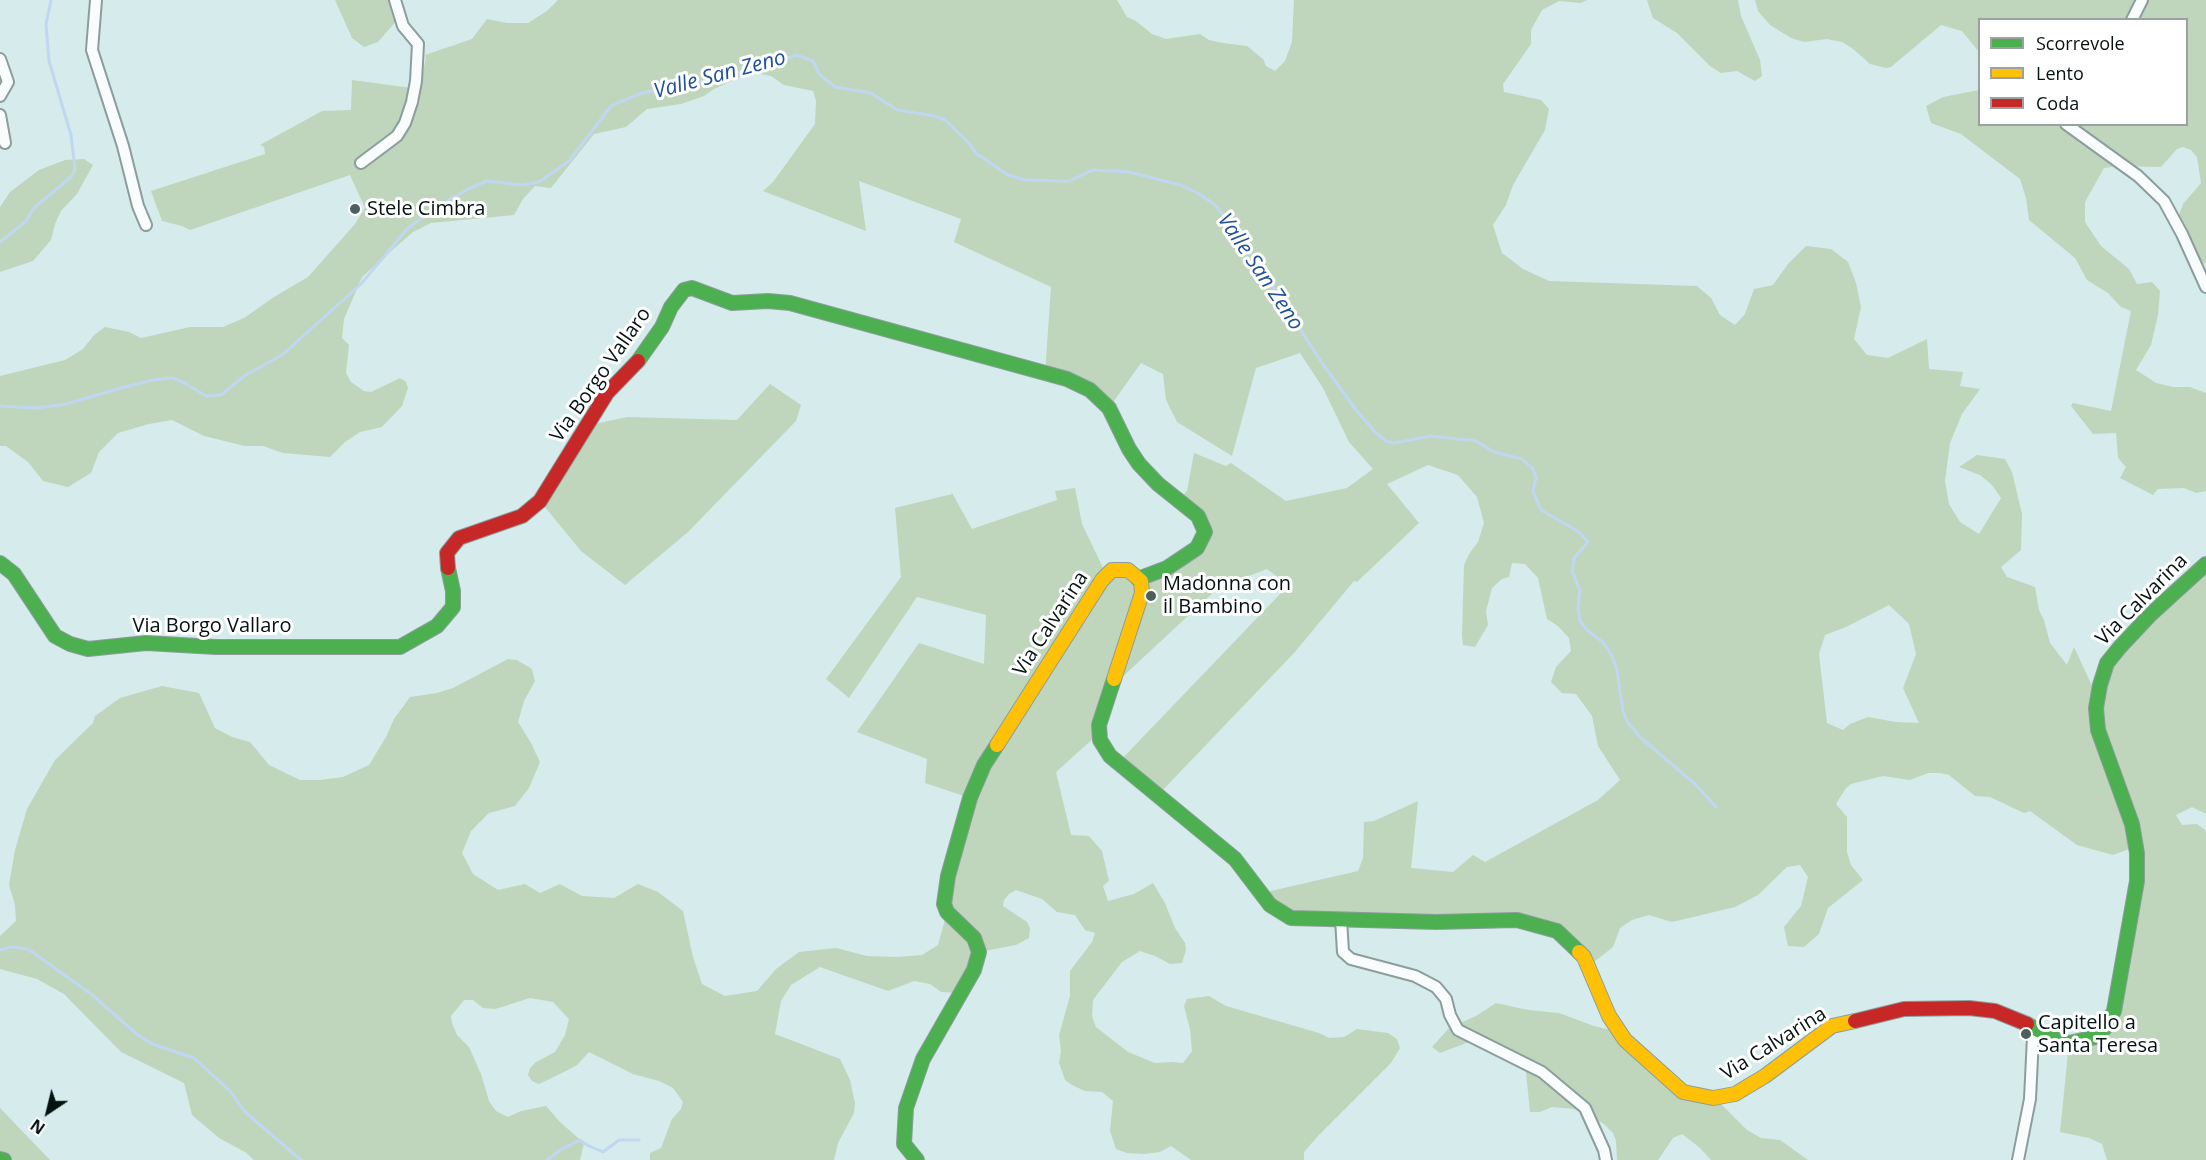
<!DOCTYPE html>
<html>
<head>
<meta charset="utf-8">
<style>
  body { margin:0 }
  #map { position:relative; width:2206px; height:1160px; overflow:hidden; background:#d6ebeb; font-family:"Open Sans",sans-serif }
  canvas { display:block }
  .legend { position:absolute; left:1978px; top:18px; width:210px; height:108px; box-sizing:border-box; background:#fff; border:2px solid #9ba0a0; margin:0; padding:8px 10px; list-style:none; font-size:18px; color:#041211 }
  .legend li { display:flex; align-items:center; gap:12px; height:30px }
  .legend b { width:30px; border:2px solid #9ba0a0 }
  .north { position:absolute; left:18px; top:1082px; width:60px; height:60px; -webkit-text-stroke:4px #fff; paint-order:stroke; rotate:215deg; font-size:16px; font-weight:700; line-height:24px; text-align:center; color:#041211 }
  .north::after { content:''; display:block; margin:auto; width:21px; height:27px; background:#041211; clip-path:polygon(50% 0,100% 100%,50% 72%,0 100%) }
</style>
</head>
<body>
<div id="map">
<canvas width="2206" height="1160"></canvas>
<ul class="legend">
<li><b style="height:8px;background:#4caf50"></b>Scorrevole</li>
<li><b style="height:8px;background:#ffc107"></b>Lento</li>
<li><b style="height:8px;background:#c62828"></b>Coda</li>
</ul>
<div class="north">N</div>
</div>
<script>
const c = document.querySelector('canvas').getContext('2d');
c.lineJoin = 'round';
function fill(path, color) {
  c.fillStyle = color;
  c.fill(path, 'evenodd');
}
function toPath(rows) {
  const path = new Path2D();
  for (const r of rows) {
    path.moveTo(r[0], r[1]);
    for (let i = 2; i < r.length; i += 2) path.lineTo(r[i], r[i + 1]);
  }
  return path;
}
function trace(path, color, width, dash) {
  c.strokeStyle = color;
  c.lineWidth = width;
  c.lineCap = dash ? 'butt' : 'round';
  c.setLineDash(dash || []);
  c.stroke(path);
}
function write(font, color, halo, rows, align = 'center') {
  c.font = font + ' "Open Sans",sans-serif';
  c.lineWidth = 6;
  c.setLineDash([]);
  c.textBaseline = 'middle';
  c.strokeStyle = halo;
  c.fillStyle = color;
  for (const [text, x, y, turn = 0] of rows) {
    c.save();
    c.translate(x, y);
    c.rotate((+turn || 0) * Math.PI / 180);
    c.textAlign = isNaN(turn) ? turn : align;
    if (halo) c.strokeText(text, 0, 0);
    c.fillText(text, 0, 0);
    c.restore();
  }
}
fill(toPath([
  [335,0,395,0,398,19,378,42,364,47,352,38],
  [558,0,1117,0,1127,17,1136,21,1152,34,1166,39,1200,34,1209,40,1223,43,1247,46,1263,59,1266,66,1275,71,1285,61,1292,42,1294,0,1587,0,1581,3,1559,1,1542,10,1531,30,1531,44,1503,84,1504,92,1541,100,1549,109,1545,130,1513,185,1506,205,1493,225,1502,253,1523,269,1549,281,1697,286,1711,298,1720,315,1735,325,1745,314,1754,289,1773,285,1788,264,1806,246,1831,249,1848,262,1856,283,1861,307,1854,339,1867,355,1888,358,1927,339,1929,369,1963,372,1960,386,1980,389,1962,414,1950,443,1945,481,1949,504,1960,522,1979,534,2001,498,1992,485,1980,475,1959,467,1977,455,2005,459,2012,472,2022,514,2021,550,2001,567,2007,577,2035,587,2039,610,2044,620,2050,643,2067,665,2074,647,2095,692,2114,652,2206,563,2206,814,2192,807,2176,815,2182,825,2197,824,2205,830,2206,833,2206,1160,2107,1160,2102,1144,2089,1138,2060,1132,2069,1043,2096,1037,2113,1018,2134,847,2113,855,2077,845,2030,811,2024,813,1990,797,1975,796,1949,775,1940,773,1928,773,1910,780,1883,776,1851,784,1846,788,1836,804,1847,817,1847,852,1851,865,1863,880,1828,908,1819,934,1804,947,1788,946,1784,927,1801,906,1808,877,1800,865,1787,867,1758,895,1735,907,1672,922,1649,915,1632,920,1620,928,1613,947,1589,966,1559,932,1533,925,1290,917,1262,893,1358,871,1363,858,1364,822,1374,821,1418,801,1411,868,1453,872,1473,855,1485,862,1598,800,1620,780,1598,746,1592,716,1576,694,1562,693,1551,682,1556,667,1571,651,1569,638,1558,626,1547,619,1538,578,1525,564,1512,563,1509,577,1502,579,1492,588,1486,611,1488,625,1475,647,1463,645,1462,635,1464,565,1469,554,1478,542,1484,523,1477,497,1458,475,1428,465,1387,484,1419,523,1357,582,1354,581,1294,653,1159,794,1117,764,1281,593,1279,578,1267,569,1218,588,1104,694,1096,736,1056,772,1071,835,1089,836,1102,851,1109,881,1103,886,1108,901,1134,894,1153,883,1165,903,1175,928,1185,943,1186,950,1182,963,1170,964,1155,956,1140,951,1122,962,1093,1000,1092,1016,1096,1027,1128,1052,1155,1063,1172,1062,1183,1063,1192,1051,1190,1029,1184,1006,1187,999,1209,996,1226,1006,1319,1033,1329,1038,1344,1037,1357,1029,1388,1033,1397,1039,1400,1048,1391,1063,1319,1135,1304,1152,1304,1160,1191,1160,1171,1146,1160,1152,1145,1154,1127,1153,1116,1149,1110,1131,1113,1101,1102,1092,1085,1091,1072,1085,1065,1080,1059,1063,1061,1051,1059,1035,1070,996,1070,971,1092,942,1095,933,1085,930,1075,915,1057,912,1042,899,1016,890,1009,894,1004,900,1003,906,1027,922,1030,928,1029,938,1016,945,979,952,962,993,941,992,930,984,914,981,888,991,820,967,791,985,781,1001,775,1034,840,1059,850,1080,855,1103,854,1113,838,1143,834,1160,650,1160,650,1153,661,1148,672,1119,681,1109,683,1102,673,1088,659,1081,633,1074,589,1052,577,1065,566,1071,539,1084,532,1081,528,1075,530,1068,536,1062,555,1052,565,1035,569,1019,553,1002,530,998,495,1009,483,1008,473,1000,464,1000,451,1016,452,1023,457,1035,469,1047,481,1074,489,1101,496,1111,508,1117,521,1111,546,1106,560,1122,584,1143,580,1160,254,1160,245,1152,219,1138,192,1115,184,1083,121,1052,64,994,37,979,0,969,0,936,16,921,15,905,9,885,15,850,27,809,55,760,93,723,95,716,120,698,162,686,199,693,215,728,232,737,250,742,269,765,300,780,320,780,343,777,369,765,386,737,394,719,410,697,437,693,453,688,508,659,517,660,532,669,535,681,524,701,518,722,531,743,540,762,529,788,515,806,489,813,471,831,462,853,473,874,498,890,525,884,540,893,560,884,582,896,614,898,638,884,658,892,683,911,693,957,702,984,725,996,757,991,776,969,799,952,836,948,867,956,897,957,922,955,938,945,947,912,970,798,925,783,927,759,857,732,919,643,984,664,986,615,917,597,849,698,826,679,901,577,895,508,952,494,951,491,972,529,1057,500,1055,491,1075,488,1082,524,1105,572,1132,579,1136,595,1205,532,1179,500,1187,491,1194,453,1226,466,1231,463,1286,501,1347,488,1373,469,1349,442,1323,388,1300,353,1256,368,1232,456,1177,422,1166,400,1163,374,1141,363,1109,408,1045,374,1051,287,954,242,961,219,859,181,866,231,763,191,773,182,815,124,816,101,813,91,784,85,771,76,752,72,714,89,704,96,681,104,647,109,626,127,594,134,551,188,535,186,523,199,514,215,431,223,413,232,373,267,362,277,344,319,342,338,349,345,346,373,351,382,364,391,371,392,400,378,406,382,408,388,402,406,382,427,360,432,345,442,330,457,283,453,263,446,245,446,204,436,172,420,149,424,118,433,99,452,91,473,68,487,43,481,28,462,6,446,0,446,0,376,65,360,83,349,94,335,105,327,129,332,141,338,190,327,223,327,244,318,274,297,308,277,355,224,365,208,350,175,190,230,182,226,162,221,151,191,265,154,264,147,260,145,322,111,351,110,352,80,419,89,426,58,425,55,472,39,487,19,507,23,528,23,547,11],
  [1889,605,1909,624,1916,654,1903,688,1919,723,1896,722,1868,717,1850,724,1843,730,1827,723,1819,654,1825,635,1846,627],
  [1647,0,1738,0,1741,16,1760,60,1762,76,1755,81,1737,71,1721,73,1710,66,1677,33,1653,18],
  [1755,0,2206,0,2206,263,2201,264,2175,227,2183,204,2201,183,2197,157,2191,150,2183,147,2177,149,2161,167,2118,166,2104,168,2085,202,2085,222,2101,246,2129,269,2137,284,2152,282,2160,291,2158,315,2151,345,2136,370,2156,383,2173,387,2190,387,2206,393,2206,491,2196,493,2184,488,2158,489,2153,495,2120,478,2126,467,2118,458,2116,433,2093,434,2071,406,2073,403,2111,411,2131,311,2121,307,2108,293,2087,280,2075,258,2029,220,2026,198,2020,179,1961,134,1931,123,1926,106,1943,97,1979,90,1980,124,2186,124,2186,20,1980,20,1979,52,1962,31,1941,25,1891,67,1886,68,1870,64,1852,48,1842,42,1827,39,1804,42,1791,38,1770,25,1758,11],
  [84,159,93,165,77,194,61,211,55,224,51,240,33,261,0,272,0,207,10,192,39,170,65,160],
  [770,384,801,405,796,421,688,532,625,585,581,551,540,501,585,426,627,417,737,420],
  [1496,1003,1528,1010,1559,1013,1594,1026,1615,1031,1674,1079,1714,1097,1747,1130,1761,1138,1780,1140,1808,1160,1711,1160,1699,1147,1682,1134,1673,1138,1658,1160,1617,1160,1616,1141,1613,1133,1604,1124,1586,1113,1574,1109,1552,1107,1540,1112,1530,1112,1526,1072,1522,1062,1477,1039,1440,1053,1432,1047,1449,1028,1476,1016],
  [0,1108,50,1160,0,1160]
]), '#bfd6bc');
trace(toPath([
  [0,242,26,221,34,208,72,176,75,169,71,135,49,61,46,24,51,0],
  [0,406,36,408,66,404,121,388,152,380,172,378,181,381,206,396,221,395,244,376,282,355,361,284,407,229,429,212,468,189,487,181,522,185,539,182,569,161,611,106,622,101,642,93,720,78,797,55,813,61,819,74,835,87,871,93,897,110,935,116,945,120,967,141,977,154,1008,175,1025,180,1069,181,1093,170,1129,172,1180,185,1198,193,1215,205,1228,220,1231,231,1253,256,1320,360,1356,410,1376,433,1386,441,1394,443,1431,436,1476,441,1494,452,1522,459,1533,469,1536,477,1533,491,1541,510,1579,532,1588,542,1574,558,1573,565,1572,571,1580,590,1578,607,1580,621,1588,631,1604,643,1612,656,1617,670,1623,711,1628,723,1641,738,1695,784,1716,807],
  [0,950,12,947,28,949,91,994,138,1035,152,1044,194,1058,230,1091,245,1112,301,1160],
  [547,1160,562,1149,580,1140,587,1145,603,1152,619,1140,639,1140]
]), '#c0d7f2', 3);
const street = toPath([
  [96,0,92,50,123,146,138,206,146,225],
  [2132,20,2142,0],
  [0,59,8,82,0,96],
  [0,115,5,143],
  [2066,124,2138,176,2164,201,2182,234,2206,287],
  [361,163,397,136,405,123,412,102,416,81,418,44,403,26,395,0],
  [1341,919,1343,952,1351,959,1415,976,1436,987,1446,999,1450,1015,1458,1030,1542,1072,1585,1108,1604,1150,1606,1160],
  [2018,1160,2030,1099,2033,1037,2036,1030]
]);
const fast = toPath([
  [638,361,662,327,671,307,684,290,692,288,732,303,768,301,790,303,1067,379,1090,390,1109,408,1129,449,1139,464,1158,484,1198,516,1205,532,1197,548,1167,568,1138,579],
  [0,563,14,574,55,636,70,644,88,649,146,643,216,647,400,647,437,626,453,607,453,591,448,568],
  [1114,679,1099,725,1100,740,1110,756,1235,859,1270,905,1291,918,1436,922,1517,920,1557,931,1579,952],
  [2027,1024,2057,1040,2069,1043,2096,1037,2105,1028,2114,1011,2137,881,2137,853,2132,824,2098,730,2096,708,2100,685,2107,663,2120,647,2151,614,2206,564],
  [0,1159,4,1160],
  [917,1160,904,1144,906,1108,923,1059,974,970,979,952,974,938,947,912,944,904,948,876,970,798,984,765,997,745]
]);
const slow = toPath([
  [997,745,1102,580,1112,570,1128,570,1141,581,1142,593,1114,679],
  [1579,952,1584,957,1609,1016,1625,1040,1683,1092,1713,1098,1735,1094,1765,1076,1832,1026,1855,1021]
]);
const jam = toPath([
  [448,568,447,553,459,538,522,516,540,501,607,393,638,361],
  [1855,1021,1904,1009,1969,1008,1995,1011,2027,1024]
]);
trace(street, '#8c9d9d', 14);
trace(fast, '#8c9d9d', 16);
trace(slow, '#8c9d9d', 16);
trace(jam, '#8c9d9d', 16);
trace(street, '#f9fcfc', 10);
trace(fast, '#4caf50', 14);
trace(slow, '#ffc107', 14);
trace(jam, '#c62828', 14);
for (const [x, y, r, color] of [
  [355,209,6,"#4e5e5d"],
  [1151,596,6,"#4e5e5d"],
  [2026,1034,6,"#4e5e5d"]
]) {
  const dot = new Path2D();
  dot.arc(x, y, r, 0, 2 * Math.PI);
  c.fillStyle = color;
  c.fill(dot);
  trace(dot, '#fff', 2);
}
write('20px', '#041211', '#fff', [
  ["Stele Cimbra",367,209],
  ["Madonna con",1163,584],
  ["il Bambino",1163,607],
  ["Capitello a",2038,1023],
  ["Santa Teresa",2038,1046]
], 'left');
write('20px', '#041211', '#fff', [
  ["Via Borgo Vallaro",601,375,-55],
  ["Via Calvarina",2142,600,-45],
  ["Via Calvarina",1051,624,-57],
  ["Via Borgo Vallaro",212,626],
  ["Via Calvarina",1774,1044,-32]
]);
write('italic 21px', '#205099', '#fff', [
  ["Valle San Zeno",720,75,-15],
  ["Valle San Zeno",1260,272,56]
]);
</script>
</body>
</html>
